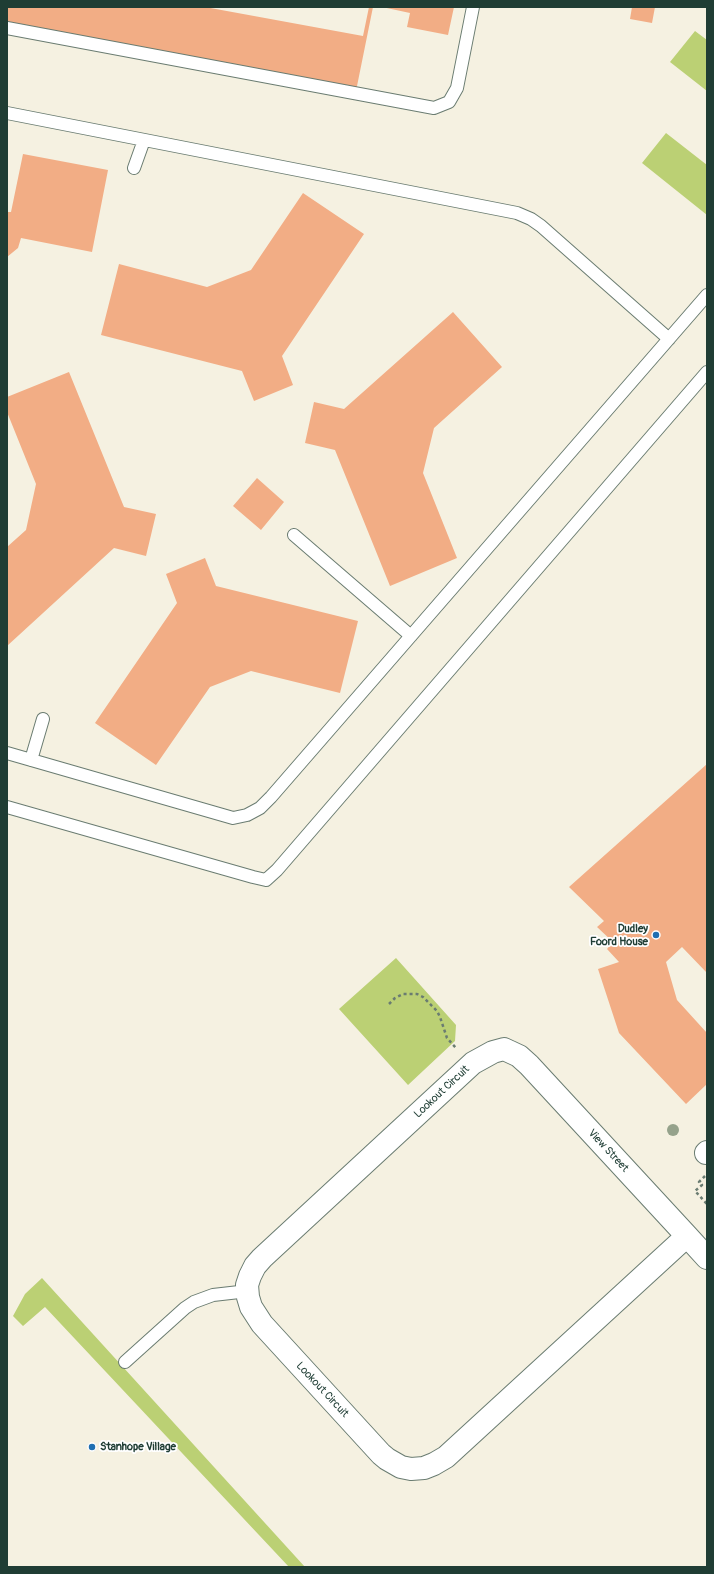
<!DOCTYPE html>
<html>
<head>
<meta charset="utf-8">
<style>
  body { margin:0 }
  #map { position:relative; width:714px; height:1574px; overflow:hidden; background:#f5f1e1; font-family:Pangolin,sans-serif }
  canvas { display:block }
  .frame { position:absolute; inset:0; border:8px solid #1f3d34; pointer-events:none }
</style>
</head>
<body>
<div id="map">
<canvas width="714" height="1574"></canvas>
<div class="frame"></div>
</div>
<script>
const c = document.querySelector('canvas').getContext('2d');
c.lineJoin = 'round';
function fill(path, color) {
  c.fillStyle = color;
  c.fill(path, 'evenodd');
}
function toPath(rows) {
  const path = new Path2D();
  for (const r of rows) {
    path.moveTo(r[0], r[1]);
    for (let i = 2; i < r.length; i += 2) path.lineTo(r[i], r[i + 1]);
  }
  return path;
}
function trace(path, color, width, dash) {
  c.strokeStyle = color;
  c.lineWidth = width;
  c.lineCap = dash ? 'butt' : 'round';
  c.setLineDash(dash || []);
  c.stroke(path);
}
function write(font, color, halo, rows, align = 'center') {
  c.font = font + ' Pangolin,sans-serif';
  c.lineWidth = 3.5;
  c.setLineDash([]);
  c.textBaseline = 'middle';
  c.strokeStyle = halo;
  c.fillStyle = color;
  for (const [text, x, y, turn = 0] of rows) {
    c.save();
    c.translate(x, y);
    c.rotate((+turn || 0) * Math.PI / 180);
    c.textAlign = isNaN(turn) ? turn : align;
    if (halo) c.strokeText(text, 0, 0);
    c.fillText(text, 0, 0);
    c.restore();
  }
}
fill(toPath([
  [695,31,707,40,707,91,670,62],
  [666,133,707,165,707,215,642,163],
  [396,958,456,1025,455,1041,408,1085,339,1009],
  [42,1278,305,1567,289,1567,45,1307,23,1326,13,1316,25,1294]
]), '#bbd074');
fill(toPath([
  [7,7,205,7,363,36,369,7,373,7,356,91,7,23],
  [382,7,454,7,448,35,407,27,410,13],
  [632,7,655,7,652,23,630,19],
  [23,154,108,170,92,252,21,238,18,248,7,257,7,212,11,212],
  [303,193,364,234,282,356,293,385,254,401,242,371,101,335,119,264,207,287,251,270],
  [453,312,502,367,434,428,423,473,457,558,390,586,335,450,305,443,314,402,344,409],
  [69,372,124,507,156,514,146,556,114,548,7,646,7,547,26,530,36,484,7,412,7,397],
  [257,478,284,502,261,530,233,506],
  [205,558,216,586,358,621,340,693,251,671,210,687,156,765,95,723,177,603,166,574],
  [707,764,707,973,682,947,666,962,677,1000,707,1033,707,1084,686,1104,619,1033,598,969,619,962,607,949,613,942,597,927,604,921,569,887]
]), '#f2ad85');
const service = toPath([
  [7,28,434,108,449,102,457,88,473,7],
  [7,113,517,213,531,219,541,226,669,339],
  [134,168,144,140],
  [294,535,411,636],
  [7,753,233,818,247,815,260,808,271,797,707,295],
  [31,760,43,719],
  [7,807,253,877,266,880,277,870,707,372],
  [125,1362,185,1308,194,1302,213,1295,248,1291]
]);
const minor = toPath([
  [706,1153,707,1152],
  [687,1236,446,1457,434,1464,424,1468,411,1469,401,1467,387,1459,381,1454,262,1324,251,1307,248,1297,247,1285,250,1276,255,1266,262,1258,473,1063,493,1052,504,1049,519,1056,529,1065,687,1236,707,1258]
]);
trace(service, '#6a7c71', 14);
trace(minor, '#6a7c71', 24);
trace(toPath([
  [389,1004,395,998,403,994,417,994,423,997,437,1011,440,1017,447,1038,456,1048],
  [705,1176,699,1182,702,1185,695,1191,707,1204]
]), '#6a7c71', 2.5, [3, 3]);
trace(service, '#fff', 12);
trace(minor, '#fff', 22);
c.fillStyle = '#95a28b';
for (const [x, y] of [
  [673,1130]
]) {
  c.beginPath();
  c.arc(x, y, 6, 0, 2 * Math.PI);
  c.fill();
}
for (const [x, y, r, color] of [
  [656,935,4,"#1f6fb2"],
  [92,1447,4,"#1f6fb2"]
]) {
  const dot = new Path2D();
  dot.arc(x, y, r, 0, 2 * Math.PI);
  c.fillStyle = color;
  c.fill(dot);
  trace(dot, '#fff', 1.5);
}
write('bold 11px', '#1f3d34', '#fff', [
  ["Dudley",648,929],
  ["Foord House",648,942],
  ["Stanhope Village",100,1447,"left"]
], 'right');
write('11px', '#1f3d34', '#fff', [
  ["Lookout Circuit",442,1092,-43],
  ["View Street",608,1151,47],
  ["Lookout Circuit",322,1390,47]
]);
</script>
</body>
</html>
